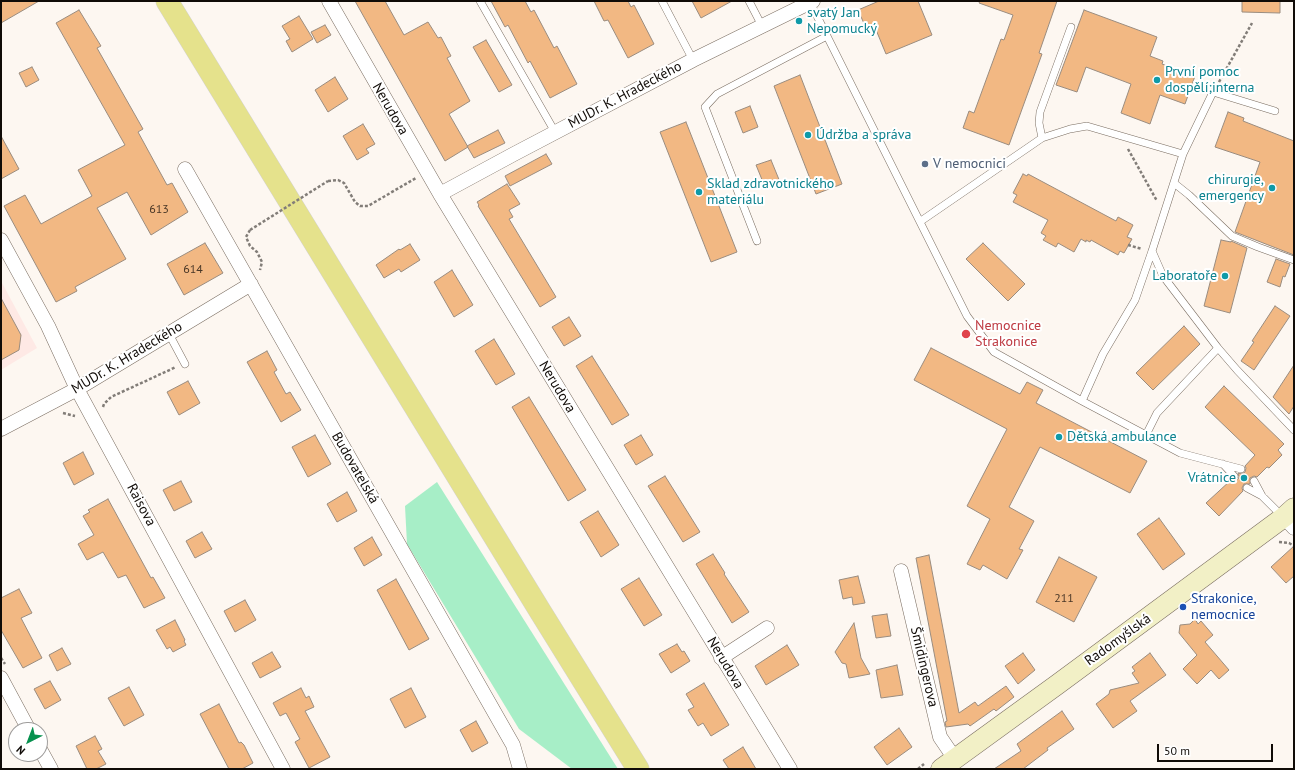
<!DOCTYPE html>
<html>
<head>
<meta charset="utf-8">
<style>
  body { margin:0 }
  #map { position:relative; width:1295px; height:770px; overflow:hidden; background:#fdf7f1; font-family:"PT Sans",sans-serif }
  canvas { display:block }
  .frame { position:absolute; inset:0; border:2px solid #100b07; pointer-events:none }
  .north { position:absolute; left:8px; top:722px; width:40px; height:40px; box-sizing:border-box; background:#fff; border:1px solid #9f9d9c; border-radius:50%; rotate:222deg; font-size:11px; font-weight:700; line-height:16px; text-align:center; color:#100b07 }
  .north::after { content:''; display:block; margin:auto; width:14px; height:18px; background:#07914f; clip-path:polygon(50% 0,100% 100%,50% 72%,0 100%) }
  .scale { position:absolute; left:1157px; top:744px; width:116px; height:18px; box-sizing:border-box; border:2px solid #100b07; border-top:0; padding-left:5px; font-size:12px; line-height:14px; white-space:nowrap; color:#100b07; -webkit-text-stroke:3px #fff; paint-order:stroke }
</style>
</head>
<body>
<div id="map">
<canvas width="1295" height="770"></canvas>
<div class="frame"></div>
<div class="north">N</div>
<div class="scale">50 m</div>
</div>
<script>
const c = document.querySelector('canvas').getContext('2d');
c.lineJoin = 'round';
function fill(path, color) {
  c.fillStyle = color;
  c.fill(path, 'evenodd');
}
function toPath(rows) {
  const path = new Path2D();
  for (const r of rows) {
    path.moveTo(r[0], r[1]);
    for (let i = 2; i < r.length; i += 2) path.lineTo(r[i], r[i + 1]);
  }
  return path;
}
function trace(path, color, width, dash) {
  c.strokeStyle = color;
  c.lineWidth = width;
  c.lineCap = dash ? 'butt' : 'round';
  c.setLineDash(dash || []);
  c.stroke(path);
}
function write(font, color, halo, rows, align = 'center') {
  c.font = font + ' "PT Sans",sans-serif';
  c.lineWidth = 4;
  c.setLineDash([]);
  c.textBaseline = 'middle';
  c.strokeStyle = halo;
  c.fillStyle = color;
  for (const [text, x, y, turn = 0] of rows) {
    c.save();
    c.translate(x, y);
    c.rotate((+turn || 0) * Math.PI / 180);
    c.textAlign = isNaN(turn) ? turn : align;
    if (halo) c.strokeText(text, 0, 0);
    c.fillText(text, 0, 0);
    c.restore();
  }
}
fill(toPath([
  [1,281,37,348,1,370]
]), '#fee9e5');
fill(toPath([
  [437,482,618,769,572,769,519,729,407,544,405,506]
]), '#a7eec7');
const building = toPath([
  [1,1,39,1,1,23,1,1],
  [355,1,385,1,404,35,428,22,438,38,441,37,451,56,447,58,470,101,449,114,468,147,445,161,355,1],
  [491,1,525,1,531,12,534,10,554,48,557,46,577,84,550,98,530,61,528,63,508,25,505,27,491,1],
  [594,1,628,1,631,7,634,5,654,44,628,58,608,20,604,21,594,1],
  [692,1,732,1,701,18,692,1],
  [879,1,918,1,932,35,886,54,874,25,866,28,858,10,879,1],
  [980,1,1057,1,1039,53,1042,54,1009,145,963,128,969,111,974,113,1001,39,1004,40,1013,15,979,3,980,1],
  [1242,1,1280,1,1280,13,1242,12,1242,1],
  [79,10,101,46,97,48,143,129,138,132,167,185,172,183,188,212,151,235,127,192,97,208,126,259,75,287,77,291,56,302,4,206,25,195,41,224,92,196,78,170,125,145,56,23,79,10],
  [1084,10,1157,37,1150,56,1163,61,1162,64,1195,76,1185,104,1160,95,1150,124,1121,113,1131,84,1086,67,1077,92,1056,85,1084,10],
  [299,16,313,39,292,52,286,41,290,39,282,26,299,16],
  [325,25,331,35,317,43,311,32,325,25],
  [486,40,512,85,499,92,473,47,486,40],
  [32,67,39,80,26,87,19,73,32,67],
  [800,75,842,184,816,194,774,86,800,75],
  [335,77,348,99,328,112,315,90,335,77],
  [750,106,758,127,743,133,735,112,750,106],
  [1228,112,1244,118,1243,121,1294,141,1294,255,1235,232,1260,162,1215,147,1228,112],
  [686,122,737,252,711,262,660,132,686,122],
  [363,124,375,144,366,149,369,153,357,160,343,136,363,124],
  [498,130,505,143,474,158,467,146,498,130],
  [1,136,19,169,1,179,1,136],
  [546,154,552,164,510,186,505,176,546,154],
  [771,160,780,182,765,187,756,165,771,160],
  [1023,174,1027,176,1028,174,1116,221,1118,217,1133,225,1127,237,1132,239,1124,253,1120,251,1118,255,1091,240,1090,242,1086,240,1086,242,1081,239,1074,252,1058,243,1056,247,1043,240,1046,236,1041,233,1048,220,1013,202,1017,195,1013,193,1023,174],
  [507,184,520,204,509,210,513,217,509,219,556,297,540,307,478,206,479,205,477,202,507,184],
  [1221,240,1231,242,1231,241,1247,248,1230,313,1204,306,1221,240],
  [205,243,223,273,184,295,167,264,205,243],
  [983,243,1025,284,1008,301,966,259,983,243],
  [410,244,420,260,401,272,399,269,384,278,376,265,399,249,400,250,410,244],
  [1276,259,1290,264,1285,277,1283,276,1280,287,1267,282,1276,259],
  [452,270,473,305,454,317,434,282,452,270],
  [1,298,21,335,19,350,1,360,1,298],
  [1275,306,1290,316,1254,370,1241,361,1254,342,1252,341,1275,306],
  [569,317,581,336,564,346,552,327,569,317],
  [1184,326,1200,344,1153,390,1136,373,1184,326],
  [494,339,515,374,496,385,475,351,494,339],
  [931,348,1020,394,1027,382,1043,390,1036,403,1147,461,1130,493,1040,447,1009,507,1034,521,1019,549,1023,550,1007,579,983,565,980,570,967,564,990,519,967,506,1007,429,914,380,931,348],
  [267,351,277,370,274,372,286,394,290,392,301,410,281,422,247,362,267,351],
  [592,356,629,415,612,425,576,366,592,356],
  [1294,365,1294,406,1289,414,1273,397,1294,365],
  [188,381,200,403,179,415,167,392,188,381],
  [1224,386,1284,444,1278,450,1282,455,1269,468,1267,467,1257,477,1254,476,1250,478,1250,484,1244,484,1242,488,1243,491,1219,516,1206,503,1231,480,1235,481,1238,479,1239,477,1238,473,1242,474,1245,472,1246,468,1245,466,1255,455,1205,407,1224,386],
  [529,397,586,490,568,501,512,407,529,397],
  [315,435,331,464,308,477,292,447,315,435],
  [641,435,653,455,636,465,624,445,641,435],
  [83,452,94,474,74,485,63,463,83,452],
  [665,476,700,532,683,542,648,486,665,476],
  [181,481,192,502,174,511,163,490,181,481],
  [347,492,357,511,337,522,327,504,347,492],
  [108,499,151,578,153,577,165,598,144,608,126,575,118,578,103,552,87,560,78,544,94,535,83,516,90,512,88,510,108,499],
  [598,511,619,545,601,557,580,522,598,511],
  [1159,518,1185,554,1163,570,1137,534,1159,518],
  [202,532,212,549,195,558,186,541,202,532],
  [372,537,382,555,364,566,354,548,372,537],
  [1294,546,1294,576,1286,583,1271,567,1294,546],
  [713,554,725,573,724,574,749,612,732,623,696,564,713,554],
  [929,555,959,713,975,702,978,706,1006,686,1014,697,996,711,994,709,970,726,968,724,946,727,945,722,947,721,944,705,916,558,929,555],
  [1059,557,1097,577,1074,622,1036,602,1059,557],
  [858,576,865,603,853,605,852,597,843,599,839,580,858,576],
  [639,578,662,615,644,626,621,589,639,578],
  [396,579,429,639,409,650,377,590,396,579],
  [19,589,32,613,21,618,42,658,23,668,1,630,1,598,19,589],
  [245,600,256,620,235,632,224,611,245,600],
  [887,614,891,636,876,638,872,616,887,614],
  [1195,619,1198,624,1201,621,1213,635,1205,642,1229,670,1219,679,1211,670,1197,684,1183,669,1197,655,1179,633,1180,625,1190,624,1195,619],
  [175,620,185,640,184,641,186,645,173,652,170,647,167,649,156,630,175,620],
  [854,623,861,658,870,674,849,678,846,664,842,663,835,652,854,623],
  [677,644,682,652,684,651,690,661,671,673,659,654,677,644],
  [787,645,799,665,766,685,755,666,787,645],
  [62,648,71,664,57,671,49,655,62,648],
  [272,652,281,667,260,678,252,663,272,652],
  [1023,653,1035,670,1018,684,1005,666,1023,653],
  [1150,653,1166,675,1130,701,1137,711,1113,728,1096,704,1109,694,1110,690,1139,683,1132,673,1135,671,1132,667,1150,653],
  [897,665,903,695,881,698,876,670,897,665],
  [50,681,61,700,45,709,34,689,50,681],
  [704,683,729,725,711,736,703,723,698,726,688,710,694,707,686,694,704,683],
  [129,687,144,715,124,726,108,698,129,687],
  [301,688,306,698,309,696,314,707,305,711,330,757,309,768,295,742,300,739,286,713,280,716,273,703,301,688],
  [411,688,426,717,405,728,390,699,411,688],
  [219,704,239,743,241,742,244,745,253,763,242,769,229,769,200,714,219,704],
  [1062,711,1074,729,1047,748,1048,750,1023,769,994,769,1021,751,1017,744,1062,711],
  [476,721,488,743,472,752,460,730,476,721],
  [899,728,912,747,887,765,874,747,899,728],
  [95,736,102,749,98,751,106,764,96,769,87,769,76,746,95,736],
  [743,747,756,769,729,769,723,760,743,747]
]);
fill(building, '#f2b883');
trace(building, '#9a8c7f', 1);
const lane = toPath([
  [480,1,555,132],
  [662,1,693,60],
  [749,1,762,26],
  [810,2,967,316,994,352,1082,401,1180,453,1241,469],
  [1042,138,1039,123,1040,112,1071,27],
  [1174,183,1189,195,1232,236,1258,247,1294,260],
  [921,221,1042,138,1070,129,1087,126,1183,154],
  [757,241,705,107,717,94,827,36],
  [1152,251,1163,276,1218,348,1237,370,1294,430],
  [169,334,185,364],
  [1082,401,1103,354,1135,300,1152,251,1183,154,1213,92,1275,111],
  [1146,435,1157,413,1218,348],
  [1223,464,1234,476],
  [1254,481,1262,496,1282,516],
  [1247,488,1262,496]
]);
const street = toPath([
  [329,1,440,194,790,769],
  [185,169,513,745,520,769],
  [440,194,514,154,693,60,813,1],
  [1,240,48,326,77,389,283,769],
  [1,429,77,389,251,284],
  [1284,517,1294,528],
  [901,571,940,737,955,759],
  [721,658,767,628],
  [1,678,29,730],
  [40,749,51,769]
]);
const secondary = toPath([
  [941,769,1058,684,1284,517,1294,508]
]);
const primary = toPath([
  [167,1,540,611,638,769]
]);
trace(lane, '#7a6d61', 8);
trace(street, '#7a6d61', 15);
trace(secondary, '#7a6d61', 21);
trace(primary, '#d4d3d2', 23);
trace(toPath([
  [1219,82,1252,23],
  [1128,149,1157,201],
  [328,181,338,180,344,183,355,202,360,206,368,206,416,178],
  [250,230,246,237,250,246,257,252,262,262,260,270],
  [1128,245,1142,249],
  [103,407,104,404,111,397,176,367],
  [63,413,75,416],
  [1279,542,1289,543,1294,546],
  [1,658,5,664],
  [918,769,924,764]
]), '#827d78', 2.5, [3, 2]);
trace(lane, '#fff', 7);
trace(street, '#fff', 14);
trace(secondary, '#f2f0c6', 20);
trace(primary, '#e5e28c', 22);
trace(toPath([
  [250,230,328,181]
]), '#827d78', 2.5, [3, 2]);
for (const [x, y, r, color] of [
  [799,21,4,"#0f9aa8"],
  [1157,80,4,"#0f9aa8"],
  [808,135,4,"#0f9aa8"],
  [925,164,4,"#5c6f8a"],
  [1272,188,4,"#0f9aa8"],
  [699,192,4,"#0f9aa8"],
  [1225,276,4,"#0f9aa8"],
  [966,334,5,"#e0444e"],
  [1059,437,4,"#0f9aa8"],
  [1244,478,4,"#0f9aa8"],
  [1183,607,4,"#1a4fb4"]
]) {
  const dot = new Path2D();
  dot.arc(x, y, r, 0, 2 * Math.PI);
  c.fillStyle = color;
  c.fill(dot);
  trace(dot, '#fff', 1.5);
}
write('12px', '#483626', null, [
  ["613",159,210],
  ["614",193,270],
  ["211",1064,599]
]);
write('14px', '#0d838f', '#fff', [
  ["svatý Jan",807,13],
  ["Nepomucký",807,29],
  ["První pomoc",1165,72],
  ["dospělí;interna",1165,88],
  ["Údržba a správa",816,135],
  ["chirurgie,",1264,180,"right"],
  ["emergency",1264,196,"right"],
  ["Sklad zdravotnického",707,184],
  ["materiálu",707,200],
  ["Laboratoře",1217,276,"right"],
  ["Dětská ambulance",1067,437],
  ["Vrátnice",1236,478,"right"]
], 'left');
write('14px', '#100b07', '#fff', [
  ["MUDr. K. Hradeckého",625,95,-28],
  ["Nerudova",390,109,60],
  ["MUDr. K. Hradeckého",127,358,-31],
  ["Nerudova",557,387,59],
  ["Budovatelská",355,468,60],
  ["Raisova",141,505,62],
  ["Radomyšlská",1118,640,-36],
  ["Nerudova",725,663,59],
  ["Šmidingerova",924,667,77]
]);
write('14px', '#4e5e75', '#fff', [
  ["V nemocnici",933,164]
], 'left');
write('14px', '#be3a42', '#fff', [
  ["Nemocnice",975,326],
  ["Strakonice",975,342]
], 'left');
write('14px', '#164399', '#fff', [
  ["Strakonice,",1191,599],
  ["nemocnice",1191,615]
], 'left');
</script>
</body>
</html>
